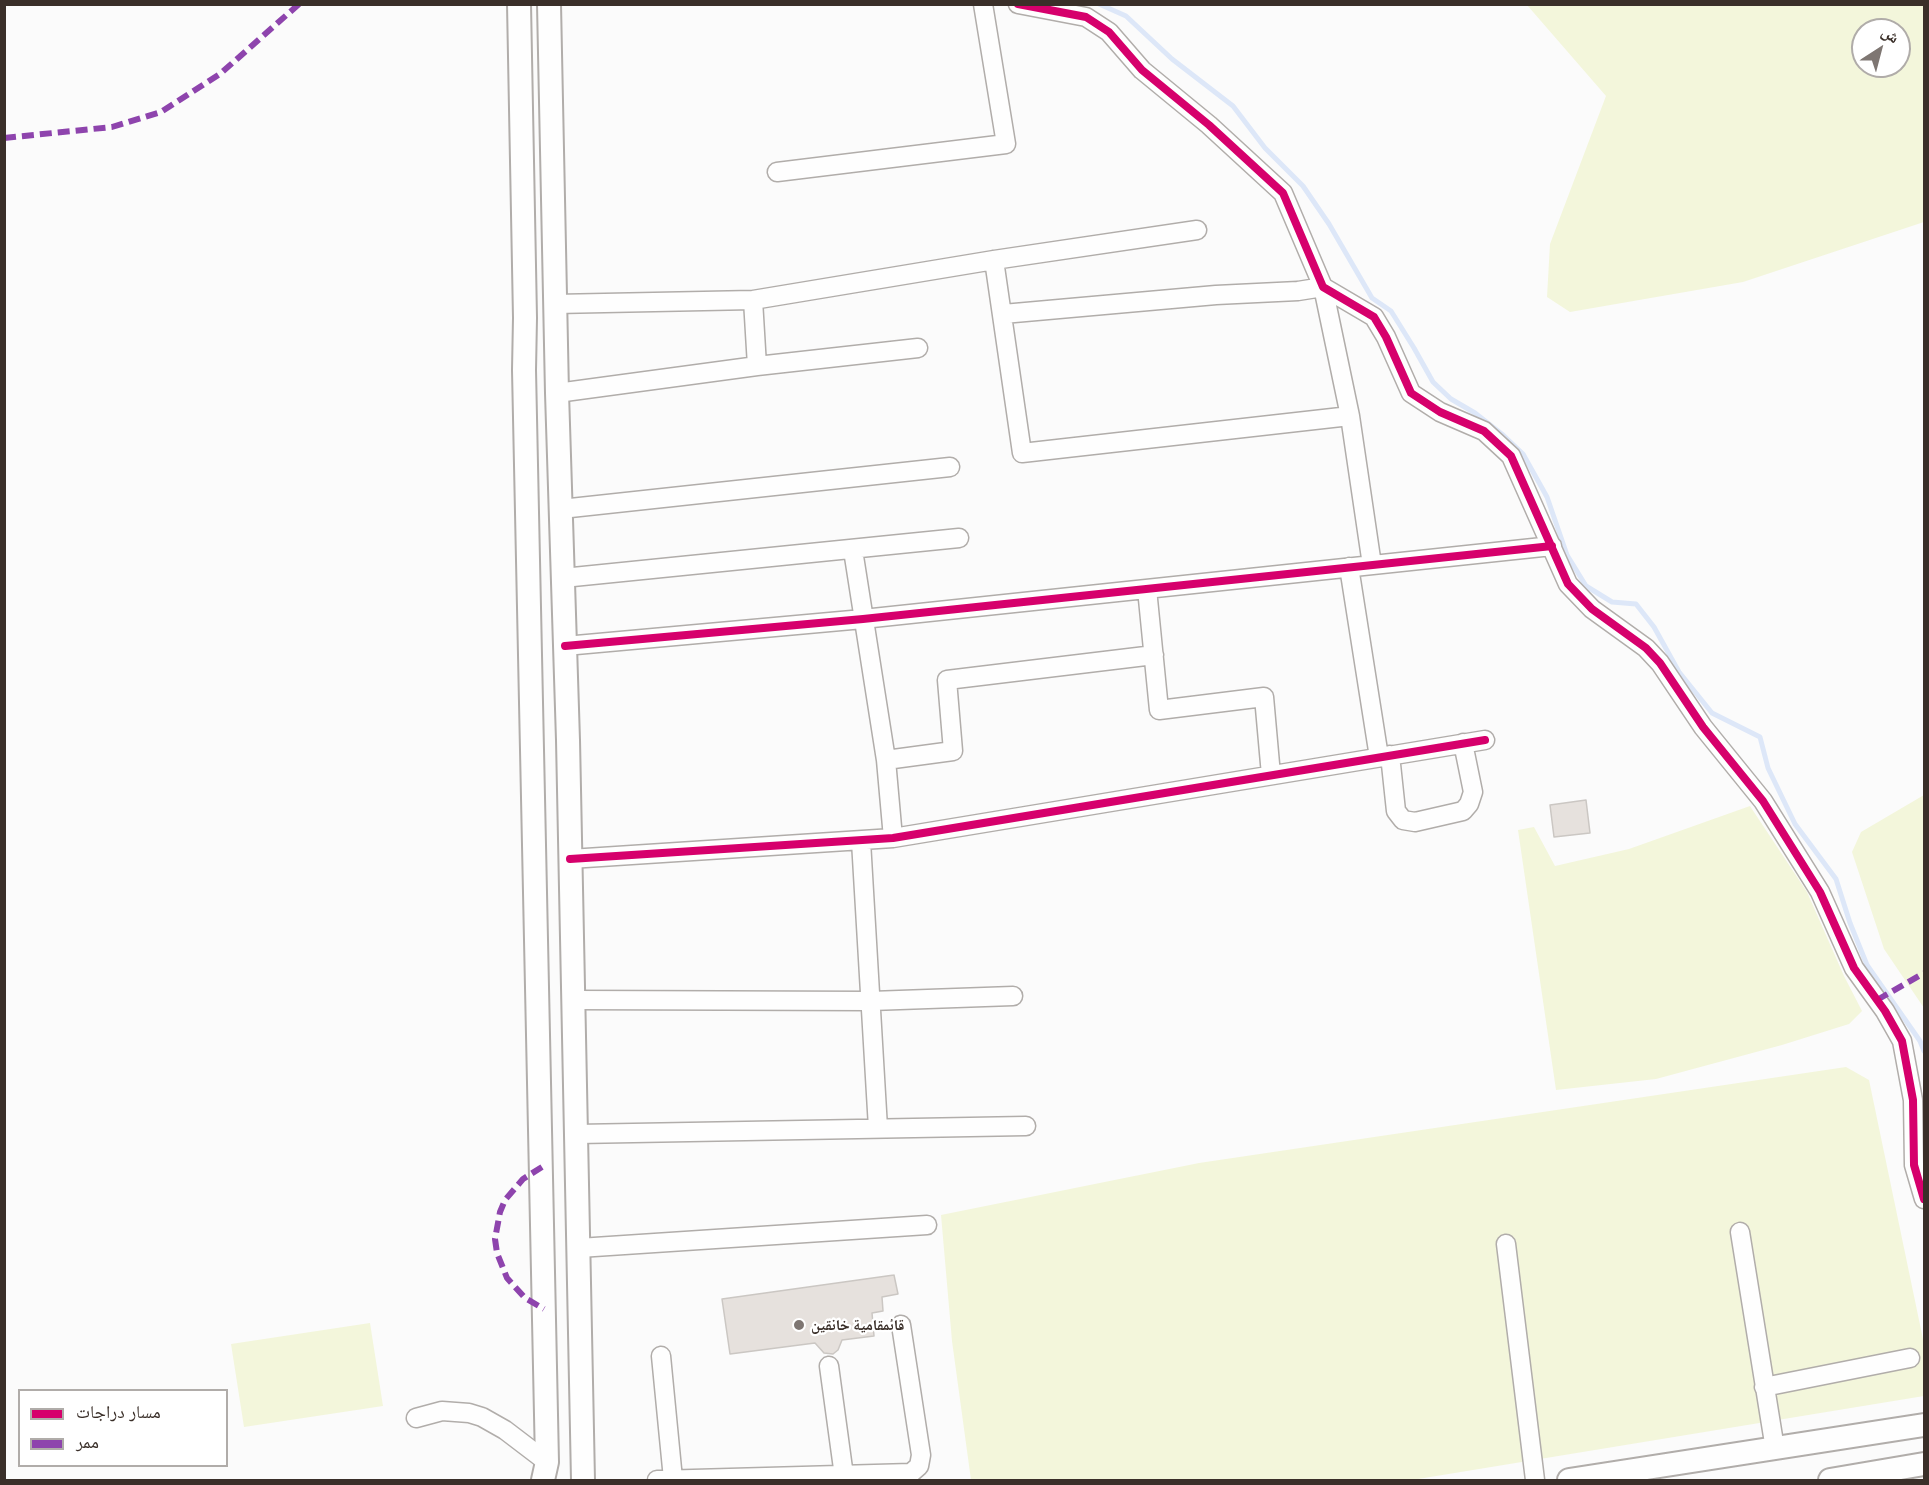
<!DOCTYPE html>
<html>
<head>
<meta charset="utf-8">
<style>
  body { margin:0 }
  #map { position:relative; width:1929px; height:1485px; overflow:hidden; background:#fbfbfb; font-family:Raleway,"Noto Naskh Arabic",sans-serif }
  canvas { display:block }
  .frame { position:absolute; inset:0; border:6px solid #3a2f29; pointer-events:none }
  .legend { position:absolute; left:18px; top:1389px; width:210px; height:78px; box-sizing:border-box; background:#fff; border:2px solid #b0aca9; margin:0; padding:8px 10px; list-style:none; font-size:18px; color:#3a2f29 }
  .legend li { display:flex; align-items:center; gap:12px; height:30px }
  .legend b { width:30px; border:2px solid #b0aca9 }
  .north { position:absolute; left:1851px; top:18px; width:60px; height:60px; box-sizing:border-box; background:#fff; border:2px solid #b0aca9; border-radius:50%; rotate:36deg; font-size:16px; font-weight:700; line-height:24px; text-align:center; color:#3a2f29 }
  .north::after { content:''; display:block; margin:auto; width:21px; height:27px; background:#7e7672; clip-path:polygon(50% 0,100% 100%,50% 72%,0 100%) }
</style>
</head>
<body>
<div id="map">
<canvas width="1929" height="1485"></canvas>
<div class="frame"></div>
<ul class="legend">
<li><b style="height:8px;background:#d6006c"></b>مسار دراجات</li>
<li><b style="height:8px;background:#8e44ad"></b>ممر</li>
</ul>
<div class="north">ش</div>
</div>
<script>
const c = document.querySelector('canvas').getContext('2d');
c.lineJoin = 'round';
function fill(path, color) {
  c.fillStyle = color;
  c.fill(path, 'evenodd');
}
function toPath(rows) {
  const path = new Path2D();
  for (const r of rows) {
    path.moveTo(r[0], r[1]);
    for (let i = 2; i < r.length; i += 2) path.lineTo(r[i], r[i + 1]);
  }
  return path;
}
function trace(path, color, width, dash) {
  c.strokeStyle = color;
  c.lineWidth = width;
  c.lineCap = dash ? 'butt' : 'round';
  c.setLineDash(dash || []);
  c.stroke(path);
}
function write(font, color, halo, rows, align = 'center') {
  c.font = font + ' Raleway,"Noto Naskh Arabic",sans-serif';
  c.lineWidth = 4.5;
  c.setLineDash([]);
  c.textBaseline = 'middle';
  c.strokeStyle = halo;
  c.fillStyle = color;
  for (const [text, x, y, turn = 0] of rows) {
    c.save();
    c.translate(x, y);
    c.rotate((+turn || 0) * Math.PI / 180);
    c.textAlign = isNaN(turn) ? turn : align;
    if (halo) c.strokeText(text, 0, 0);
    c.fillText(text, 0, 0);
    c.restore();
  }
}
fill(toPath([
  [1527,5,1924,5,1924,222,1743,282,1570,312,1547,297,1550,244,1606,96],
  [1863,30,1899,30,1899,66,1863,66],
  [1924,795,1924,1008,1884,949,1852,852,1861,832],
  [1750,806,1807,892,1844,976,1862,1011,1849,1024,1782,1045,1656,1079,1556,1090,1518,830,1534,827,1555,866,1629,849],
  [1846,1067,1869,1080,1924,1344,1924,1396,1412,1480,971,1480,952,1341,941,1215,1199,1163],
  [370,1323,383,1406,244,1427,231,1344]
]), '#f3f6db');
trace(toPath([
  [1099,4,1126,16,1172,59,1233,106,1265,148,1303,186,1329,224,1372,298,1391,311,1414,348,1433,382,1451,399,1475,413,1503,435,1523,454,1547,497,1567,555,1586,586,1612,602,1636,604,1654,627,1679,672,1712,713,1760,737,1768,768,1795,824,1836,879,1850,923,1867,965,1920,1041,1924,1051]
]), '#dde7f8', 5);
const building = toPath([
  [1586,800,1590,833,1554,837,1550,805,1586,800],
  [894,1275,898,1294,882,1297,883,1311,872,1313,874,1336,842,1340,838,1350,833,1354,824,1353,815,1343,730,1354,722,1299,894,1275]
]);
fill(building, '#e6e1dd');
trace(building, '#cbc7c3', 1.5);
const minor = toPath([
  [1018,4,1086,17,1109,32,1142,70,1209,125,1283,193,1323,287,1374,317,1386,337,1411,393,1440,412,1484,431,1511,456,1568,584,1592,609,1646,648,1660,663,1703,727,1763,801,1820,892,1854,968,1885,1011,1902,1041,1913,1100,1914,1165,1924,1199],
  [777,172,1006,144,983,4],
  [994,260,1022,453,1350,416],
  [753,300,757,366],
  [555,304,753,300,994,260,1197,230],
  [1003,314,1216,295,1298,291,1323,287,1350,416,1372,565],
  [557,393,757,366,918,348],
  [561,509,950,467],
  [853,550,886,760,893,838],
  [1349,567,1379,757],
  [563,578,959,538],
  [1147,589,1159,710,1264,697,1271,775],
  [565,646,863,619,1552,546],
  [1390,755,1396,811,1403,820,1415,822,1463,811,1469,804,1473,792,1463,743],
  [886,760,953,751,947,680,1154,655],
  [861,841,878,1128],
  [570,859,893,838,1485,740],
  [574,1000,871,1001,1013,996],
  [577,1134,1026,1126],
  [1740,1232,1775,1449],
  [1506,1244,1535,1480],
  [579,1248,927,1225],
  [661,1356,673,1479],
  [829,1366,844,1476],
  [1764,1387,1910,1358],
  [416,1418,442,1411,469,1413,482,1417,505,1430,547,1462],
  [657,1480,911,1473,919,1466,921,1455,901,1325]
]);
const major = toPath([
  [519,4,525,318,524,370,547,1462,543,1480],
  [549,4,557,393,568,740,583,1480],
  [1569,1480,1924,1425],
  [1830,1480,1924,1464]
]);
trace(minor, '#b1adaa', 21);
trace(major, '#b1adaa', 26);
trace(minor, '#fefefe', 18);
trace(major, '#fefefe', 22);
trace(toPath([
  [4,138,112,127,161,112,220,74,299,4],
  [1877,1000,1924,973],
  [542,1167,523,1179,505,1200,500,1212,495,1239,497,1253,507,1278,525,1298,544,1309]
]), '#8e44ad', 6, [12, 6]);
trace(toPath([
  [1018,4,1086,17,1109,32,1142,70,1209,125,1283,193,1323,287,1374,317,1386,337,1411,393,1440,412,1484,431,1511,456,1568,584,1592,609,1646,648,1660,663,1703,727,1763,801,1820,892,1854,968,1885,1011,1902,1041,1913,1100,1914,1165,1924,1199],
  [565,646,863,619,1552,546],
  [570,859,893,838,1485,740]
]), '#d6006c', 8);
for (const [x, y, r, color] of [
  [799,1325,6,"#7e7672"]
]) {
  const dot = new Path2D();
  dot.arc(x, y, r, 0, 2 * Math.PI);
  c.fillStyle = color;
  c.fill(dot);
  trace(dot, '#fff', 2);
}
write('bold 15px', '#3a2f29', '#fff', [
  ["قائمقامية خانقين",811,1325]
], 'left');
</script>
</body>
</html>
